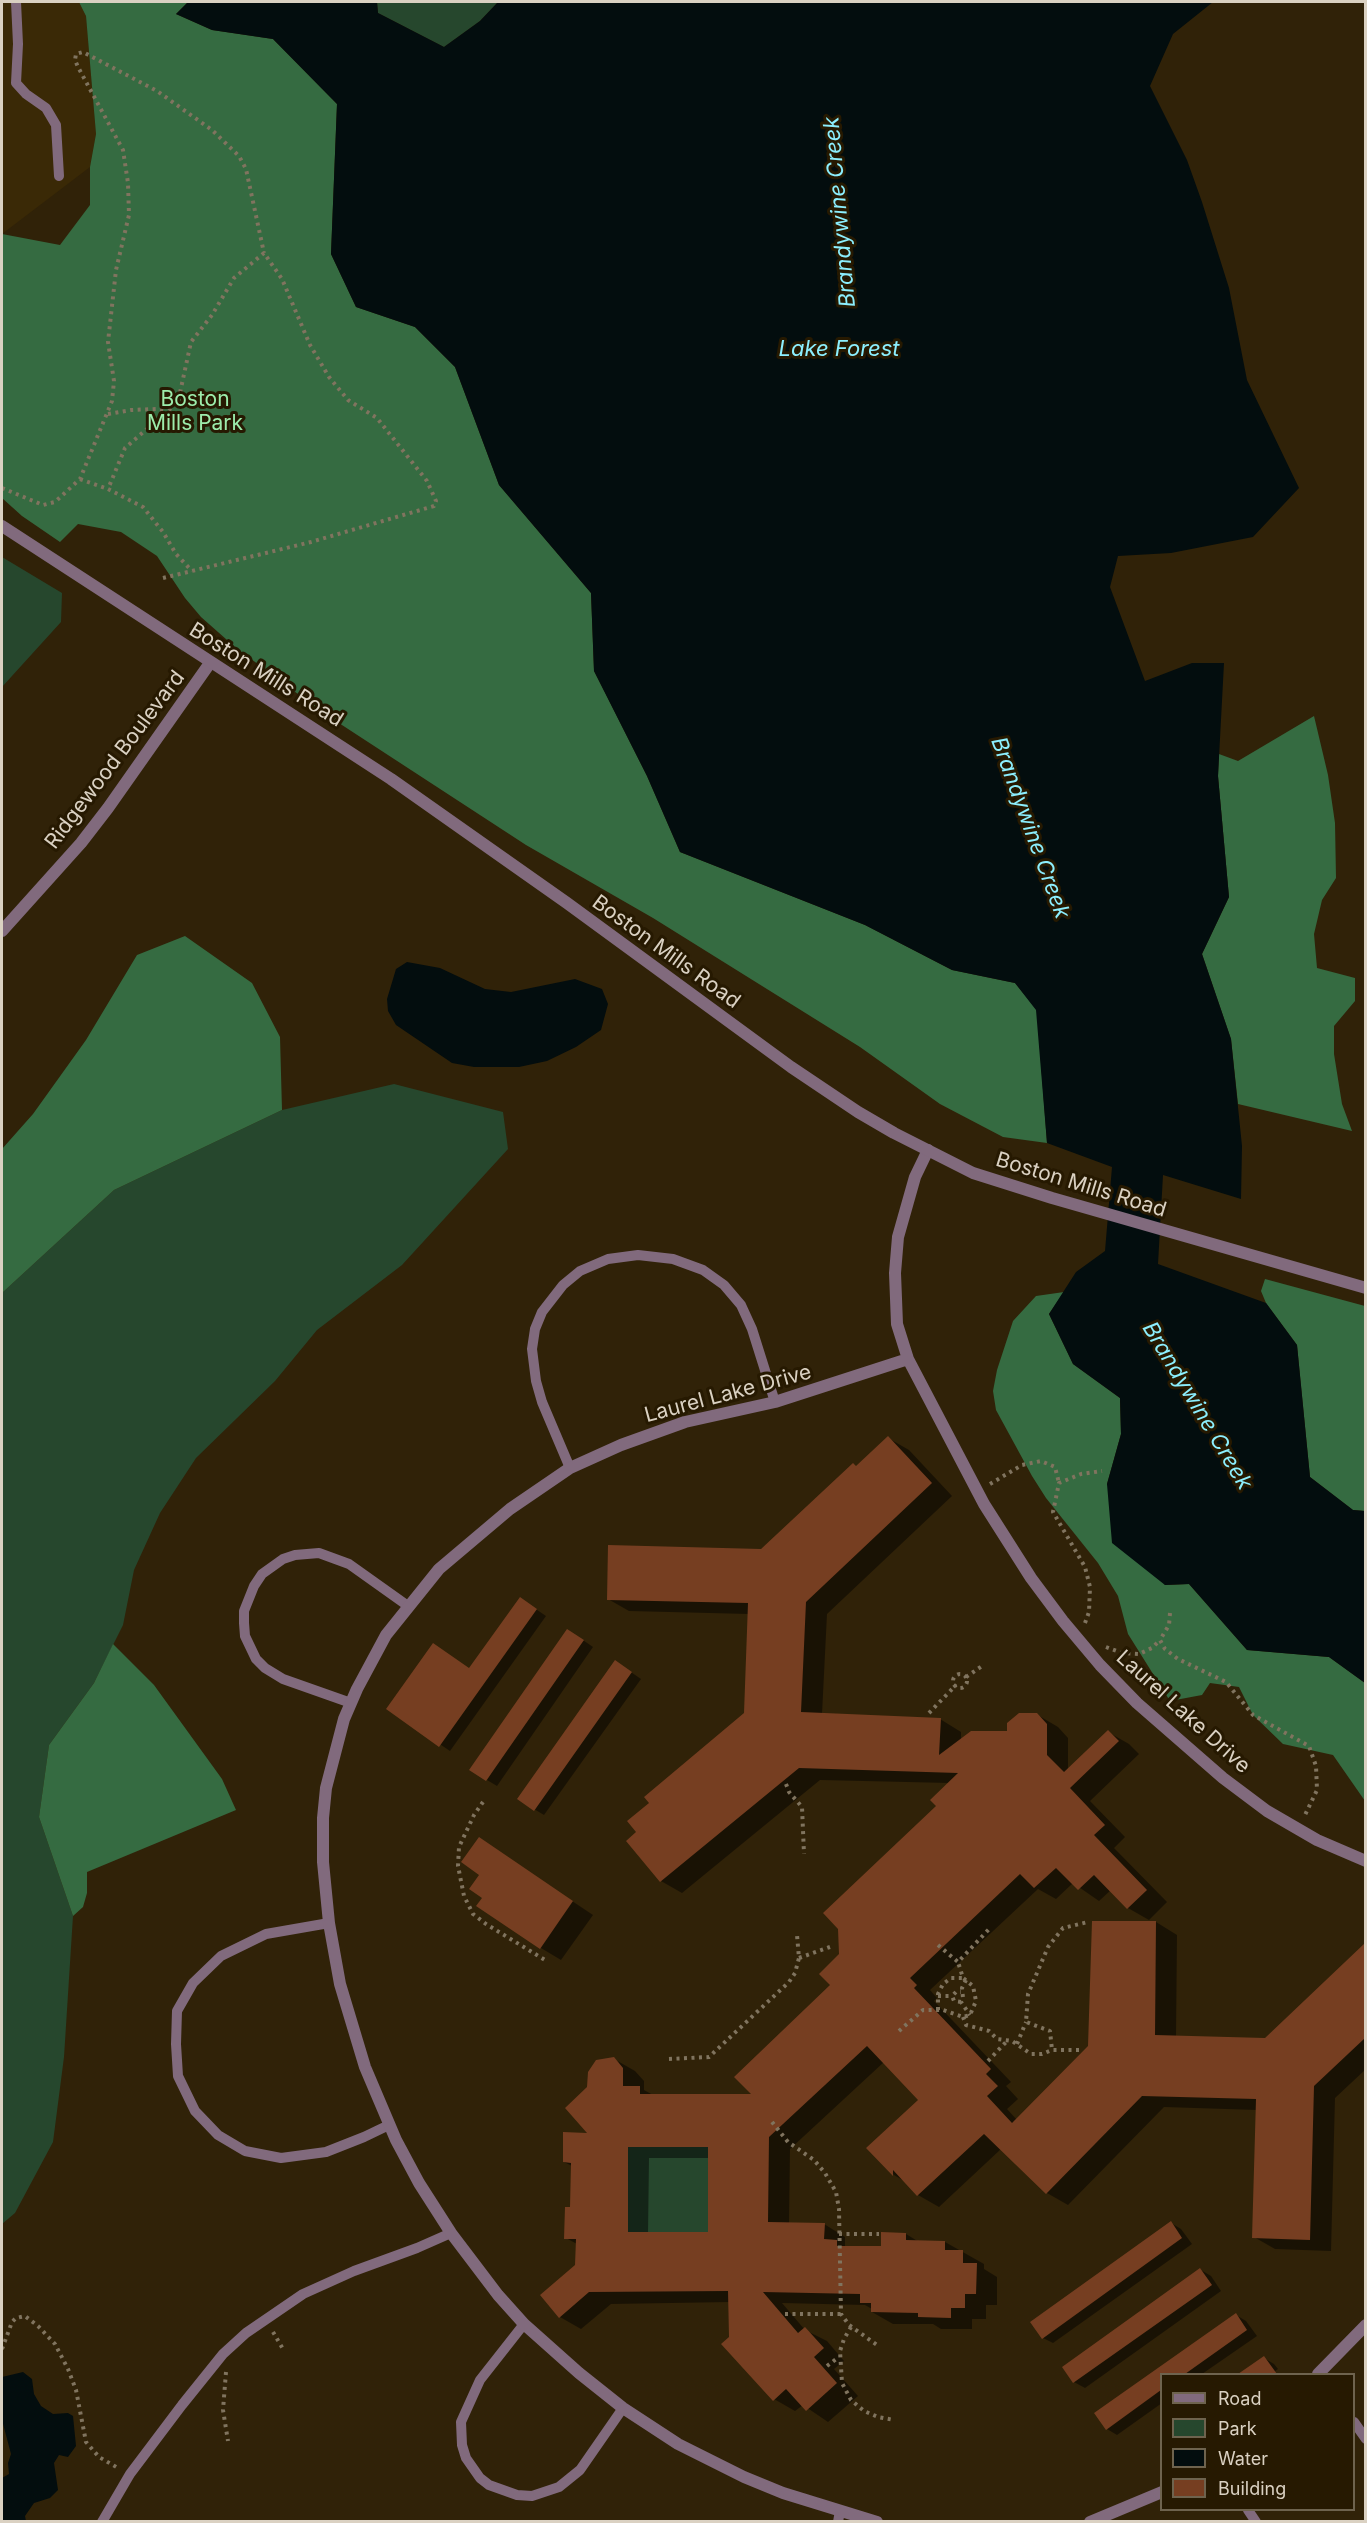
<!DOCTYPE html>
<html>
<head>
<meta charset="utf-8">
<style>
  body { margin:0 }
  #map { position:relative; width:1367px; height:2523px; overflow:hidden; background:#302208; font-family:Inter,sans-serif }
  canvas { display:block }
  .frame { position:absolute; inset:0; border:3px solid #dad1c2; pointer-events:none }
  .legend { position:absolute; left:1160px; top:2373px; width:195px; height:138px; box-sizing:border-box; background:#261901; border:2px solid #6e634e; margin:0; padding:8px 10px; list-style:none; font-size:18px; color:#dad1c2 }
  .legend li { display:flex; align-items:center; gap:12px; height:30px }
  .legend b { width:30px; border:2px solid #6e634e }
</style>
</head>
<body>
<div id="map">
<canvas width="1367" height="2523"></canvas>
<div class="frame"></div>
<ul class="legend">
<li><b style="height:8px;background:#816a7d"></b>Road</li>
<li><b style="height:16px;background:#26472d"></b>Park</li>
<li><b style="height:16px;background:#030d0e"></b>Water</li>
<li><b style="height:16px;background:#763e21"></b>Building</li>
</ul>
</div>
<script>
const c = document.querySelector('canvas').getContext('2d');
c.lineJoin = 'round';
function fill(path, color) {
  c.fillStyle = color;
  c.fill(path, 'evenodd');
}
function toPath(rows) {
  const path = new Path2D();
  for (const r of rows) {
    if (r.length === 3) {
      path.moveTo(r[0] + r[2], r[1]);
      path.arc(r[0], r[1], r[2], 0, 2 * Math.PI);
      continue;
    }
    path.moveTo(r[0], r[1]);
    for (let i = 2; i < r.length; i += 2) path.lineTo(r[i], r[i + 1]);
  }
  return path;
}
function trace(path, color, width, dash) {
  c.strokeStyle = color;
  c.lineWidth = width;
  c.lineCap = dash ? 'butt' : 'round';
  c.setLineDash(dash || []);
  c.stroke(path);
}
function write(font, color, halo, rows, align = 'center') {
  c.font = font + ' Inter,sans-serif';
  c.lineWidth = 6;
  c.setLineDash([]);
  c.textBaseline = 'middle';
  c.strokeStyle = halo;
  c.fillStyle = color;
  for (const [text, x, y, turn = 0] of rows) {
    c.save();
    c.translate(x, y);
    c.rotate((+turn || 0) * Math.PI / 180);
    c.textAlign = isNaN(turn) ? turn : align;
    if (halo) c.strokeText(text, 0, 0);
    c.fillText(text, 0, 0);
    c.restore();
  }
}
fill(toPath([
  [2,2,79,2,86,16,96,134,90,167,2,234]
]), '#3a2906');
fill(toPath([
  [377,2,498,2,480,21,444,47,378,13],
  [2,557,62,593,61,622,2,687],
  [394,1084,503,1112,508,1149,402,1265,317,1330,275,1381,196,1458,160,1513,134,1570,123,1625,94,1683,49,1745,39,1817,73,1916,64,2057,53,2142,15,2213,2,2224,2,1293,114,1190,282,1110],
  [628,2147,708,2147,708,2232,628,2232]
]), '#26472d');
fill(toPath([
  [79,2,188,2,176,14,212,30,273,39,337,104,331,254,356,307,415,327,455,367,499,485,591,593,594,671,647,776,680,852,865,925,952,970,1015,983,1037,1010,1047,1143,1003,1137,940,1104,860,1047,653,918,526,845,322,712,235,647,201,617,185,598,157,556,121,532,78,524,60,542,22,516,2,498,2,234,60,245,90,205,90,167,96,134,86,16],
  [1314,716,1328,775,1335,823,1336,878,1322,900,1314,934,1317,968,1355,978,1355,1001,1334,1026,1334,1054,1342,1104,1352,1131,1238,1104,1231,1039,1202,954,1229,897,1218,776,1219,754,1238,761],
  [185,936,252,983,280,1037,282,1110,114,1190,2,1293,2,1149,33,1114,86,1040,137,955],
  [1265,1279,1365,1306,1365,1511,1353,1510,1310,1477,1297,1345,1266,1303,1261,1291],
  [1064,1292,1049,1314,1073,1364,1120,1398,1121,1434,1107,1484,1165,1585,1189,1584,1247,1650,1329,1657,1365,1683,1365,1801,1333,1755,1283,1744,1253,1715,1239,1687,1210,1683,1202,1695,1170,1701,1128,1634,1118,1596,1098,1563,1046,1498,1032,1476,996,1410,993,1391,997,1370,1013,1321,1036,1296],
  [113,1644,154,1685,222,1779,236,1810,87,1872,87,1893,83,1907,73,1916,39,1817,49,1745,94,1683]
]), '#356b41');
fill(toPath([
  [188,2,377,2,378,13,444,47,480,21,498,2,1213,2,1173,34,1150,86,1187,160,1202,202,1229,288,1247,380,1299,488,1253,537,1171,553,1118,556,1110,587,1145,681,1192,663,1224,663,1218,776,1229,897,1202,954,1231,1039,1242,1146,1241,1199,1163,1175,1158,1264,1266,1303,1297,1345,1310,1477,1353,1510,1365,1511,1365,1683,1329,1657,1247,1650,1189,1584,1165,1585,1112,1543,1107,1484,1121,1434,1120,1398,1073,1364,1049,1314,1076,1272,1105,1251,1112,1167,1047,1143,1036,1010,1015,983,952,970,865,925,680,852,647,776,594,671,591,593,499,485,455,367,415,327,356,307,331,254,337,104,273,39,212,30,176,14],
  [407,962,440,968,485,989,511,992,575,979,602,989,608,1004,601,1030,576,1047,547,1061,519,1067,474,1067,452,1063,396,1025,388,1011,387,999,396,969],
  [23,2372,32,2379,34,2394,41,2406,53,2414,68,2413,73,2416,76,2446,68,2457,59,2455,54,2463,58,2490,50,2498,34,2503,25,2516,26,2521,2,2521,2,2478,9,2474,8,2463,11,2454,2,2420,2,2377]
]), '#030d0e');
fill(toPath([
  [888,1438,909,1450,952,1496,827,1614,822,1714,940,1719,961,1732,961,1741,1009,1733,1036,1714,1058,1727,1068,1738,1068,1770,1108,1732,1129,1744,1139,1754,1090,1801,1125,1837,1114,1848,1167,1902,1149,1920,1128,1908,1111,1890,1099,1901,1073,1883,1056,1899,1038,1889,930,1990,937,1998,934,2001,1011,2082,1006,2086,1018,2099,1007,2109,1017,2120,1090,2046,1156,1922,1177,1935,1176,2037,1265,2039,1366,1946,1366,2069,1335,2098,1331,2251,1275,2249,1254,2237,1257,2110,1164,2107,1068,2205,1047,2193,1001,2149,939,2207,918,2195,906,2182,894,2175,869,2148,920,2100,884,2062,790,2149,789,2224,824,2224,845,2237,845,2246,883,2247,883,2234,906,2234,919,2242,945,2242,984,2264,984,2269,997,2277,997,2305,986,2305,986,2319,972,2319,972,2329,941,2329,933,2324,893,2324,872,2312,872,2309,865,2305,782,2303,805,2330,827,2341,844,2361,834,2369,858,2396,828,2422,803,2405,795,2411,774,2399,730,2338,730,2302,611,2304,581,2329,560,2317,542,2296,577,2265,577,2244,566,2238,572,2208,572,2166,564,2162,591,2135,589,2088,614,2059,635,2071,644,2081,644,2090,653,2095,755,2096,832,1985,841,1954,938,1806,950,1783,820,1780,682,1893,661,1881,628,1841,638,1833,651,1803,746,1714,749,1614,629,1611,608,1599,762,1551],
  [649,2158,710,2158,710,2234,648,2234],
  [521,1599,546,1616,450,1751,388,1709,470,1669],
  [577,1636,593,1647,497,1786,487,1780],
  [625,1668,641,1679,544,1815,534,1809],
  [479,1839,593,1915,561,1960,541,1948,484,1897],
  [1171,2223,1181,2229,1192,2244,1053,2343,1043,2338],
  [1201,2270,1211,2276,1221,2291,1085,2388,1074,2382,1064,2367],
  [1236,2315,1246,2321,1257,2336,1202,2374,1162,2374,1162,2403,1117,2435,1107,2429,1096,2414],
  [1264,2358,1274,2364,1278,2369,1271,2374,1241,2374]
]), '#0007');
fill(toPath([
  [888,1436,932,1483,806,1602,801,1712,941,1718,939,1755,971,1731,1007,1731,1007,1723,1019,1713,1037,1713,1047,1724,1047,1755,1064,1772,1108,1730,1119,1741,1070,1788,1105,1825,1094,1835,1147,1890,1127,1909,1094,1875,1078,1890,1056,1868,1034,1888,1020,1874,910,1978,917,1985,914,1988,991,2069,986,2074,998,2086,987,2096,1012,2123,1088,2046,1092,1921,1156,1921,1155,2035,1265,2038,1365,1943,1365,2038,1314,2086,1310,2240,1252,2238,1256,2099,1142,2096,1046,2194,984,2134,917,2196,893,2170,893,2176,866,2148,918,2100,867,2046,769,2137,768,2222,825,2223,824,2239,837,2240,837,2246,881,2246,881,2232,906,2233,906,2240,945,2241,945,2250,963,2250,963,2263,977,2263,976,2294,965,2294,965,2308,951,2308,951,2318,918,2317,918,2313,871,2312,871,2303,860,2303,860,2294,763,2292,798,2333,805,2327,824,2348,814,2357,837,2383,806,2411,786,2389,773,2401,721,2344,729,2337,728,2291,589,2292,559,2318,540,2295,575,2265,576,2239,564,2239,565,2207,570,2207,571,2163,563,2162,563,2132,587,2133,565,2108,587,2087,588,2072,596,2060,614,2057,623,2068,623,2086,640,2086,640,2094,751,2094,734,2077,830,1985,819,1974,839,1954,838,1929,823,1913,936,1806,930,1800,958,1773,799,1768,660,1882,626,1841,636,1832,627,1821,649,1803,644,1797,744,1713,748,1603,607,1600,608,1545,761,1549,853,1463,856,1466],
  [628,2147,708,2147,708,2232,628,2232],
  [520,1597,537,1609,439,1747,386,1709,433,1643,469,1668],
  [567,1629,584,1640,486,1781,469,1770],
  [615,1660,632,1672,534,1811,517,1799],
  [479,1837,573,1901,540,1949,476,1906,482,1898,469,1889,479,1875,461,1862],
  [1171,2221,1182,2238,1042,2339,1030,2322],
  [1200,2268,1212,2285,1073,2383,1062,2367],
  [1236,2313,1247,2330,1185,2374,1161,2374,1161,2390,1106,2430,1094,2413],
  [1264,2356,1277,2374,1238,2374]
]), '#763e21');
trace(toPath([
  [108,414,131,410,156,409,167,411],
  [80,479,108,489],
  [2,488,43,505,55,502,80,479,112,401,114,381,108,342,116,270,129,215,128,183,123,150,78,67,75,60,76,54,83,52,157,91,212,130,239,156,246,169,264,253],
  [163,578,311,542,434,506,436,501,427,481,377,418,348,400,329,377,310,345,282,279,264,253,234,278,212,315,191,342,178,402,125,448,108,489,143,507,163,532,176,554,192,571],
  [990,1484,1022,1465,1041,1461,1055,1467,1059,1483],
  [1170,1613,1169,1625,1160,1640,1165,1649,1178,1659,1226,1682,1253,1715,1309,1746,1316,1766,1317,1790,1304,1817],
  [1085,1623,1089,1612,1090,1587,1085,1567,1053,1512,1059,1483,1081,1474,1102,1471],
  [1106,1647,1122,1653,1139,1654,1152,1648,1160,1640],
  [960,1681,7],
  [966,1677,982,1666],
  [929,1713,956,1685],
  [786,1784,789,1792,802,1807,804,1854],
  [483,1802,474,1815,459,1847,458,1866,464,1896,473,1914,486,1924,545,1960],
  [938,1945,958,1962,991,1927],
  [799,1958,830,1947],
  [966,1980,962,1988,963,1998,961,2002,970,2015],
  [938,1996,952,1996],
  [961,2002,954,2001,952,1996,956,1992,961,1992],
  [938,2010,938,1994,943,1984,951,1978,963,1978],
  [963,2017,966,2025,989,2031,997,2039,1012,2041,1031,2054,1042,2054,1052,2050],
  [899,2031,923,2010,943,2010,963,2017,970,2015,976,2001,973,1986,963,1978,958,1962],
  [1017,2044,1026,2022],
  [1079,2050,1052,2050,1050,2031,1026,2022,1028,1994,1048,1947,1063,1928,1088,1922],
  [669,2059,709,2057,789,1982,795,1973,799,1958,797,1935],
  [988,2061,1007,2041],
  [772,2122,788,2142,814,2160,825,2173,836,2192,839,2209,841,2314,849,2325,877,2345],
  [839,2234,879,2234],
  [785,2314,841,2314],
  [851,2327,844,2339,840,2351,842,2383,851,2400,864,2411,878,2417,894,2420],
  [273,2332,283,2349],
  [2,2349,12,2322,16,2318,25,2316,38,2326,55,2344,68,2369,76,2390,86,2442,99,2457,118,2468],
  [827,2366,839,2357],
  [226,2372,223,2410,228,2441]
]), '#80745f', 4, [3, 4.5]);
trace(toPath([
  [16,2,18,44,16,83,26,94,46,108,56,125,59,176],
  [570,1468,542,1402,536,1381,532,1349,535,1329,542,1312,563,1285,580,1271,608,1259,638,1255,673,1259,703,1270,724,1285,741,1305,752,1329,775,1402],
  [351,1703,283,1679,265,1668,256,1659,245,1636,244,1623,244,1611,254,1586,262,1574,283,1559,295,1555,319,1553,349,1564,408,1606],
  [329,1923,266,1934,221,1956,193,1983,177,2011,176,2044,178,2076,195,2111,218,2135,245,2151,281,2158,326,2152,364,2137,389,2125],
  [524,2324,480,2380,461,2422,462,2445,466,2458,480,2478,489,2485,517,2495,532,2496,559,2487,580,2470,623,2408],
  [1354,2422,1366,2439],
  [1248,2510,1256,2522],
  [102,2522,130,2474,182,2405,223,2354,246,2333,303,2294,354,2271,417,2248,451,2233],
  [838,2522,840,2511]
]), '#816a7d', 10);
trace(toPath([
  [2,931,81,843,108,808,210,663],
  [928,1150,915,1177,898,1237,895,1273,897,1324,908,1359,984,1504,1031,1578,1063,1621,1100,1665,1137,1703,1223,1778,1267,1811,1317,1840,1366,1861],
  [1318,2374,1366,2325],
  [877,2522,783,2493,744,2477,678,2444,623,2408,579,2373,524,2324,498,2295,451,2233,419,2183,396,2140,365,2067,340,1984,329,1923,323,1862,323,1818,326,1788,344,1719,357,1689,386,1635,439,1569,510,1509,570,1468,621,1445,685,1422,775,1402,908,1359],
  [1090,2522,1162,2492]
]), '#816a7d', 12);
trace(toPath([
  [2,526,391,779,567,903,791,1067,858,1112,894,1133,973,1173,1052,1198,1366,1288]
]), '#816a7d', 12);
write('21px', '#9cecab', '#261901', [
  ["Boston",195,400],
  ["Mills Park",195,424]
]);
write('21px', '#dad1c2', '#261901', [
  ["Boston Mills Road",266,675,32],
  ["Ridgewood Boulevard",115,760,-53],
  ["Boston Mills Road",666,952,36],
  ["Boston Mills Road",1081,1185,17],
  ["Laurel Lake Drive",728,1394,-15],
  ["Laurel Lake Drive",1183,1712,42]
]);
write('italic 22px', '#8ceffe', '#261901', [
  ["Brandywine Creek",840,212,-95],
  ["Lake Forest",839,349],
  ["Brandywine Creek",1030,828,70],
  ["Brandywine Creek",1197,1406,59]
]);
</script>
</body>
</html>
